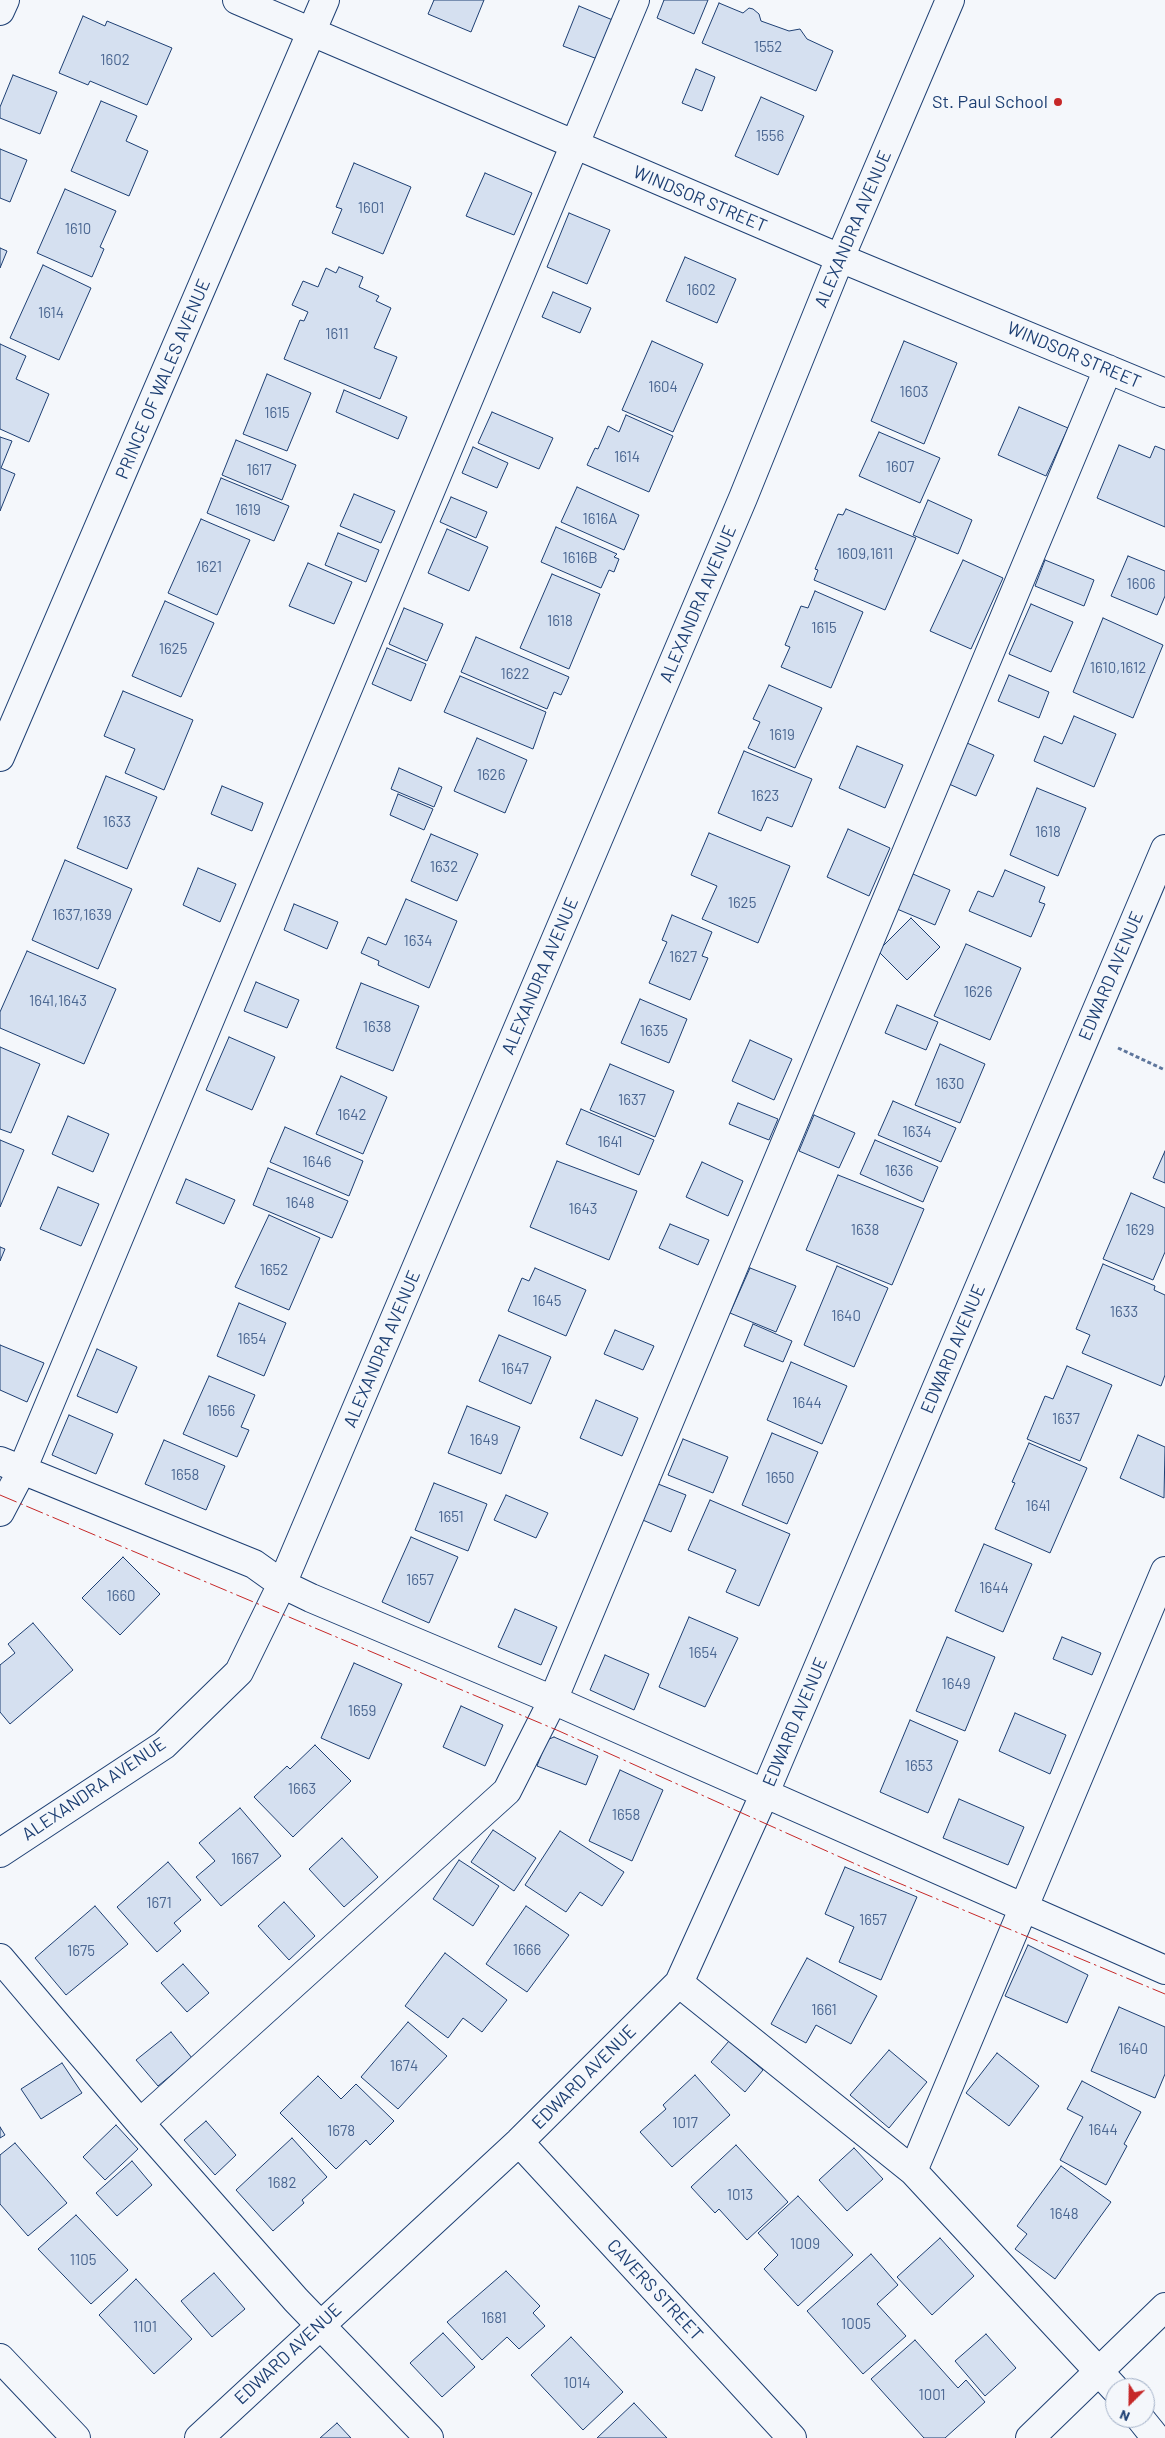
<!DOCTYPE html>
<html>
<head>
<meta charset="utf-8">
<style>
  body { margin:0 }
  #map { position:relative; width:1165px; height:2438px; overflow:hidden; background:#f4f7fb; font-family:Barlow,sans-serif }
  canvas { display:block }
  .north { position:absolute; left:1105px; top:2378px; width:50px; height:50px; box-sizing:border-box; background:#f4f7fb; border:1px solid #9eadc5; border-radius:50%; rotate:203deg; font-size:14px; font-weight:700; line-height:20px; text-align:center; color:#1d3f73 }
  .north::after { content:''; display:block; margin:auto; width:18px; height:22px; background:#c62828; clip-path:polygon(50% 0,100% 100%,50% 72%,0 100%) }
</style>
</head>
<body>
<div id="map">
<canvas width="1165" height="2438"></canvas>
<div class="north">N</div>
</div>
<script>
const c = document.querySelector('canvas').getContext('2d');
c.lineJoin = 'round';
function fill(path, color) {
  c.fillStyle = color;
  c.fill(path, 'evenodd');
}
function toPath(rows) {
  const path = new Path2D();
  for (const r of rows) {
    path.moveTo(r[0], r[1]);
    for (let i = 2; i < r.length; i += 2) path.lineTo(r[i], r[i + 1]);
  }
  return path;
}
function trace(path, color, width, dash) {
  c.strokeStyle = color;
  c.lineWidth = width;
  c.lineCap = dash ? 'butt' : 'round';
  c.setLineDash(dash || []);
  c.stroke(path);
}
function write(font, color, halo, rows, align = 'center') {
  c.font = font + ' Barlow,sans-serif';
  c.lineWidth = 4;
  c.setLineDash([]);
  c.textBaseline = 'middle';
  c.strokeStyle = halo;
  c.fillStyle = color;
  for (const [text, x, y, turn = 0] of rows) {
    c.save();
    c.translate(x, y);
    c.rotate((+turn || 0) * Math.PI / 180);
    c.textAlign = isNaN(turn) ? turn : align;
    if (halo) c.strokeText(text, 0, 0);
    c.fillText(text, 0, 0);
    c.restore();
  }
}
const building = toPath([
  [434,0,484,0,471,32,428,14,434,0],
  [664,0,708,0,694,34,657,18,664,0],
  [719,3,743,13,749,8,753,9,759,14,761,21,789,31,800,29,807,39,833,51,816,91,702,43,719,3],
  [579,6,615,21,600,60,563,46,579,6],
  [83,16,105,26,107,21,172,48,147,105,90,81,88,85,59,73,83,16],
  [696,69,715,77,702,111,682,103,696,69],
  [13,75,57,92,40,134,0,118,0,107,13,75],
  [761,97,804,116,778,175,735,156,761,97],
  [101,101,137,116,126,141,148,151,129,196,71,171,101,101],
  [0,149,27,160,10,202,0,198,0,149],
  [354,163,411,187,383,254,332,233,342,209,336,207,354,163],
  [485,173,532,193,514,235,466,216,485,173],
  [65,189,116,211,100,247,104,249,92,277,37,253,65,189],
  [569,213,610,230,587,284,547,267,569,213],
  [0,248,7,251,0,268,0,248],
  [685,257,736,279,717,323,666,301,685,257],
  [43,265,91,288,59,360,10,338,43,265],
  [339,267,363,277,359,287,379,296,376,301,391,308,374,348,397,357,380,399,284,359,300,320,304,321,308,312,292,305,303,281,318,287,326,268,336,273,339,267],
  [553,292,591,308,580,333,542,317,553,292],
  [652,341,703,364,673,432,622,410,652,341],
  [904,341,957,363,924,444,871,421,904,341],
  [0,344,26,356,16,379,49,394,29,442,0,429,0,344],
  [267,374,311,393,287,451,243,434,267,374],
  [344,390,407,417,398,439,336,412,344,390],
  [1019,407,1068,428,1046,476,998,455,1019,407],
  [492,412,553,438,539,469,478,443,492,412],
  [626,415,673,436,649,492,587,465,595,448,598,449,608,426,619,432,626,415],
  [879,432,940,458,920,503,859,476,879,432],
  [0,437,12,441,1,468,15,474,0,511,0,437],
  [236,440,296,465,282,500,222,475,236,440],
  [1119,445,1150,458,1155,446,1165,450,1165,527,1097,498,1119,445],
  [473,447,508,463,497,488,462,473,473,447],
  [221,478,289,506,274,541,207,513,221,478],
  [577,487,639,515,624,550,561,522,577,487],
  [354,494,395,511,381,543,340,526,354,494],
  [451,497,487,512,476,538,440,522,451,497],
  [928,500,972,520,958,554,913,535,928,500],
  [846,509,916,538,885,610,814,580,818,570,815,569,838,514,843,515,846,509],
  [201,519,250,540,217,615,168,593,201,519],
  [556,527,617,554,614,557,619,559,614,572,609,570,601,588,541,562,556,527],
  [447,529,488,547,469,591,428,573,447,529],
  [338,533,379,550,366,582,325,565,338,533],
  [1128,556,1165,571,1165,596,1157,615,1111,596,1128,556],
  [963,560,1003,578,971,649,930,631,963,560],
  [1045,560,1094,580,1084,606,1035,586,1045,560],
  [308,563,352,582,334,624,289,606,308,563],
  [552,574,600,594,569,669,520,648,552,574],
  [815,591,863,612,831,688,781,667,790,647,785,645,801,606,808,608,815,591],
  [165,601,214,623,181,697,132,676,165,601],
  [1031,604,1073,622,1051,672,1009,654,1031,604],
  [404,608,443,624,427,661,389,644,404,608],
  [1103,618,1163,645,1133,718,1073,692,1103,618],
  [476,637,569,677,561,695,554,692,547,709,461,672,476,637],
  [387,648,426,664,411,701,372,684,387,648],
  [1009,675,1049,692,1039,718,998,701,1009,675],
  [460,676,546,712,533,749,444,712,460,676],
  [769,685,822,708,795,768,748,748,760,722,753,719,769,685],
  [123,691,193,720,164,790,125,773,135,749,104,736,123,691],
  [1074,716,1116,734,1094,787,1034,761,1044,736,1062,744,1074,716],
  [477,738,527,760,505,813,454,791,477,738],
  [967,743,994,755,976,796,949,784,967,743],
  [857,746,903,765,885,808,839,788,857,746],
  [744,751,812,779,792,827,767,817,761,831,718,813,744,751],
  [399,768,442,787,434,807,391,789,399,768],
  [106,776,157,797,127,869,77,848,106,776],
  [222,786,263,803,252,831,211,814,222,786],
  [1037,788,1086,808,1058,876,1010,855,1037,788],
  [398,794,433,809,424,830,390,815,398,794],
  [848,829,890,848,869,896,827,877,848,829],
  [709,833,790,866,758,943,702,919,717,886,691,875,709,833],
  [431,834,478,854,457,901,411,881,431,834],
  [65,860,132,889,98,969,32,940,65,860],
  [198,868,236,884,220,922,183,905,198,868],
  [1005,870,1045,887,1039,902,1045,904,1031,937,969,911,978,891,993,897,1005,870],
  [913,874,950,890,935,925,897,909,913,874],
  [406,899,457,921,429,988,378,965,379,961,361,953,368,937,386,945,406,899],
  [294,904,338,922,327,949,284,930,294,904],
  [672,915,712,932,702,956,708,958,690,1000,649,983,667,942,662,940,672,915],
  [911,918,940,947,907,980,878,951,911,918],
  [966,944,1021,968,990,1040,934,1016,966,944],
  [27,951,116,989,84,1064,0,1028,0,1012,27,951],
  [256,982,299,1000,287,1028,244,1011,256,982],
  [361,983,419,1006,393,1071,336,1048,361,983],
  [640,999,687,1019,669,1063,621,1043,640,999],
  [897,1005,938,1022,926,1050,885,1033,897,1005],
  [229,1037,275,1057,252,1110,206,1090,229,1037],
  [750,1040,792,1059,774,1100,732,1081,750,1040],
  [940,1044,985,1064,960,1123,915,1105,940,1044],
  [0,1047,40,1064,11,1133,0,1129,0,1047],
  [610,1064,674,1091,655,1137,590,1110,610,1064],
  [341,1076,387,1097,363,1154,316,1134,341,1076],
  [893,1101,956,1128,941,1162,878,1135,893,1101],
  [738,1103,778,1119,769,1140,729,1124,738,1103],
  [581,1109,654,1140,639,1175,566,1144,581,1109],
  [814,1115,855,1133,839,1168,799,1151,814,1115],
  [68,1116,109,1134,93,1172,52,1154,68,1116],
  [285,1127,363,1161,349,1196,270,1162,285,1127],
  [0,1140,24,1150,0,1207,0,1140],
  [875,1140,938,1167,923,1202,860,1174,875,1140],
  [1165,1151,1165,1183,1153,1178,1165,1151],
  [557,1161,637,1191,609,1260,530,1227,557,1161],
  [702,1162,743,1181,728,1216,686,1197,702,1162],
  [268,1168,348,1201,332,1238,253,1205,268,1168],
  [838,1175,924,1209,892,1285,806,1250,838,1175],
  [186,1179,235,1200,224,1224,176,1203,186,1179],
  [58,1187,99,1204,81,1246,40,1229,58,1187],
  [1131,1193,1165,1208,1165,1252,1153,1280,1103,1259,1131,1193],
  [269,1215,320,1238,289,1310,235,1287,269,1215],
  [670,1224,709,1240,698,1265,659,1248,670,1224],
  [0,1247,5,1249,0,1261,0,1247],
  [1103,1264,1155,1286,1154,1290,1165,1295,1165,1375,1161,1386,1082,1353,1090,1335,1076,1329,1103,1264],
  [837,1266,888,1288,854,1367,804,1345,837,1266],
  [535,1268,586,1290,566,1336,508,1311,522,1278,529,1281,535,1268],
  [750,1268,796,1286,776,1332,730,1313,750,1268],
  [239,1303,286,1323,264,1376,217,1356,239,1303],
  [753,1324,792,1341,783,1362,744,1346,753,1324],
  [615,1330,654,1346,643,1370,604,1354,615,1330],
  [499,1335,551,1357,531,1404,479,1381,499,1335],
  [0,1345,44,1363,27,1402,0,1390,0,1345],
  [97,1349,137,1367,117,1413,77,1396,97,1349],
  [791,1362,847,1386,822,1444,767,1420,791,1362],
  [1067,1366,1112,1385,1080,1461,1027,1439,1045,1396,1053,1399,1067,1366],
  [209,1376,255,1395,241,1427,249,1430,237,1457,183,1434,209,1376],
  [596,1400,638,1418,622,1456,580,1438,596,1400],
  [467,1406,520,1427,501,1474,448,1453,467,1406],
  [69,1415,113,1434,96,1474,52,1455,69,1415],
  [772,1433,818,1452,787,1524,742,1505,772,1433],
  [1138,1435,1165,1447,1164,1498,1120,1478,1138,1435],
  [683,1439,728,1457,713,1493,668,1475,683,1439],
  [164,1440,225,1466,206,1510,145,1484,164,1440],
  [1029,1443,1087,1468,1050,1553,995,1529,1015,1483,1012,1482,1029,1443],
  [653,1482,686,1495,671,1532,638,1518,653,1482],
  [434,1483,487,1504,468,1551,415,1530,434,1483],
  [506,1495,548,1513,536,1538,494,1520,506,1495],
  [710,1500,790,1534,759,1606,726,1592,736,1570,688,1550,710,1500],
  [411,1537,458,1557,429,1623,382,1602,411,1537],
  [984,1544,1032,1564,1003,1632,955,1611,984,1544],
  [123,1557,160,1594,120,1635,82,1598,123,1557],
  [515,1609,557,1627,541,1665,498,1647,515,1609],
  [689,1617,738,1638,705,1707,659,1687,689,1617],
  [33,1623,73,1670,10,1724,0,1712,0,1665,15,1653,8,1644,33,1623],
  [947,1637,995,1657,965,1731,916,1711,947,1637],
  [1062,1637,1101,1653,1092,1675,1053,1659,1062,1637],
  [605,1655,649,1674,634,1710,590,1690,605,1655],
  [354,1663,402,1684,369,1759,321,1738,354,1663],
  [461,1706,503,1725,485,1766,443,1747,461,1706],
  [1015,1713,1066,1735,1050,1774,999,1751,1015,1713],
  [910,1720,958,1741,928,1813,880,1792,910,1720],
  [554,1737,598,1756,586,1785,537,1766,547,1740,554,1737],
  [315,1745,351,1781,293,1837,254,1797,287,1766,290,1769,315,1745],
  [620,1770,663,1790,632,1861,589,1841,620,1770],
  [959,1799,1024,1827,1008,1865,943,1838,959,1799],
  [240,1808,281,1856,221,1906,196,1877,215,1861,199,1843,240,1808],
  [493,1830,536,1858,514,1891,471,1862,493,1830],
  [560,1831,624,1872,602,1906,580,1892,566,1912,525,1885,560,1831],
  [342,1838,378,1877,344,1907,309,1869,342,1838],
  [459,1860,499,1886,473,1926,433,1899,459,1860],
  [168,1862,201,1900,174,1923,181,1931,157,1952,117,1907,168,1862],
  [845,1867,917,1897,881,1980,839,1962,854,1927,825,1914,845,1867],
  [284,1902,315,1936,289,1960,258,1926,284,1902],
  [95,1906,128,1944,66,1995,35,1958,95,1906],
  [526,1906,569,1935,527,1992,486,1964,526,1906],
  [1028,1945,1088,1975,1067,2023,1005,1996,1028,1945],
  [445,1953,507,2000,482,2032,463,2018,448,2038,405,2006,445,1953],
  [807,1958,877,1996,851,2044,816,2025,806,2043,771,2024,807,1958],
  [183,1964,209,1993,187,2012,161,1983,183,1964],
  [1119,2007,1165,2027,1165,2074,1155,2098,1091,2071,1119,2007],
  [408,2022,447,2056,398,2109,361,2077,408,2022],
  [171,2032,192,2058,158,2086,136,2060,171,2032],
  [729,2041,763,2070,745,2092,711,2062,729,2041],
  [889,2050,927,2082,889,2128,850,2095,889,2050],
  [997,2053,1039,2086,1009,2126,966,2093,997,2053],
  [62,2063,82,2093,41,2119,21,2089,62,2063],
  [695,2075,730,2115,672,2167,640,2132,666,2109,663,2105,695,2075],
  [318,2076,341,2099,356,2084,394,2121,370,2145,366,2140,336,2169,280,2113,318,2076],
  [1082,2081,1141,2112,1124,2144,1127,2146,1106,2185,1060,2160,1083,2117,1067,2109,1082,2081],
  [206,2121,236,2155,215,2175,184,2140,206,2121],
  [116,2125,138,2149,105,2180,83,2157,116,2125],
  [0,2127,5,2135,0,2138,0,2127],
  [292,2138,327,2177,302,2200,304,2203,273,2231,236,2190,292,2138],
  [15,2143,67,2203,28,2236,0,2204,0,2155,15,2143],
  [736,2145,788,2202,747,2240,719,2209,715,2213,691,2187,736,2145],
  [854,2148,883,2179,847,2211,819,2180,854,2148],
  [132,2161,152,2185,117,2216,96,2193,132,2161],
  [1061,2166,1111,2202,1055,2279,1015,2249,1027,2234,1017,2226,1061,2166],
  [798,2196,853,2255,798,2306,764,2269,778,2255,758,2233,798,2196],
  [76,2215,128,2270,91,2304,38,2249,76,2215],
  [940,2238,974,2276,932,2315,897,2277,940,2238],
  [871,2254,898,2285,877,2304,906,2336,863,2374,807,2311,871,2254],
  [506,2271,540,2306,533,2313,545,2326,519,2349,507,2337,482,2360,447,2322,506,2271],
  [214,2273,245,2309,212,2337,181,2301,214,2273],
  [136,2279,192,2339,154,2374,99,2315,136,2279],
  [443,2333,475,2367,442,2397,410,2363,443,2333],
  [986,2334,1016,2368,985,2396,955,2361,986,2334],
  [571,2337,623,2392,583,2430,531,2375,571,2337],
  [915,2340,958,2388,966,2380,985,2402,945,2438,924,2438,871,2379,915,2340],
  [634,2403,667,2438,597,2438,634,2403],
  [337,2423,351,2438,320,2438,337,2423]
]);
fill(building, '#d5e0f0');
trace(building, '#1d3f73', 1);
const minor = toPath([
  [237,0,840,258,1165,393],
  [0,11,5,0],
  [0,757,325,0],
  [0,1461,254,1564,282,1584,311,1598,553,1700,1165,1970],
  [0,1512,22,1470,635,0],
  [0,1853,164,1745,239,1672,282,1584,743,498,840,258,950,0],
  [0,1958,140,2123,296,2300,429,2438],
  [679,1983,913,2171,1115,2389],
  [140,2123,507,1791,553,1700,1108,369],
  [519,2142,792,2438],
  [913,2171,1165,1571],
  [0,2358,76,2438],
  [1140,2418,1156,2438],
  [199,2438,519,2142,679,1983,764,1795,1165,849],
  [1030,2438,1165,2307]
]);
trace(minor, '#1d3f73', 30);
trace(toPath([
  [1118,1048,1165,1070]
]), '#5e769c', 3, [4, 2.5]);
trace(minor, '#f4f7fb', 28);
trace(toPath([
  [0,1495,559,1731,889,1879,1165,1994]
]), '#c62828', 1, [18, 4, 2.5, 4]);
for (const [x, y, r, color] of [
  [1058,102,5,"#c62828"]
]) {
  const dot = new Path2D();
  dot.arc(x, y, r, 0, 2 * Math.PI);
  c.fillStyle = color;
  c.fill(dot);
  trace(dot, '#f4f7fb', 2);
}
write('15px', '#4b6792', null, [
  ["1552",768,47],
  ["1602",115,60],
  ["1556",770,136],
  ["1601",371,208],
  ["1610",78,229],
  ["1602",701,290],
  ["1614",51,313],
  ["1611",337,334],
  ["1604",663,387],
  ["1603",914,392],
  ["1615",277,413],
  ["1614",627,457],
  ["1607",900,467],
  ["1617",259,470],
  ["1619",248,510],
  ["1616A",600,519],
  ["1609,1611",865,554],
  ["1616B",580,558],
  ["1621",209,567],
  ["1606",1141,584],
  ["1618",560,621],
  ["1615",824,628],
  ["1625",173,649],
  ["1610,1612",1118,668],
  ["1622",515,674],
  ["1619",782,735],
  ["1626",491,775],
  ["1623",765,796],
  ["1633",117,822],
  ["1618",1048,832],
  ["1632",444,867],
  ["1625",742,903],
  ["1637,1639",82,915],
  ["1634",418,941],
  ["1627",683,957],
  ["1626",978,992],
  ["1641,1643",58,1001],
  ["1638",377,1027],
  ["1635",654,1031],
  ["1630",950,1084],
  ["1637",632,1100],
  ["1642",352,1115],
  ["1634",917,1132],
  ["1641",610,1142],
  ["1646",317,1162],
  ["1636",899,1171],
  ["1648",300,1203],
  ["1643",583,1209],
  ["1638",865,1230],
  ["1629",1140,1230],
  ["1652",274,1270],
  ["1645",547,1301],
  ["1633",1124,1312],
  ["1640",846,1316],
  ["1654",252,1339],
  ["1647",515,1369],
  ["1644",807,1403],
  ["1656",221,1411],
  ["1637",1066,1419],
  ["1649",484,1440],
  ["1658",185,1475],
  ["1650",780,1478],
  ["1641",1038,1506],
  ["1651",451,1517],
  ["1657",420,1580],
  ["1644",994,1588],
  ["1660",121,1596],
  ["1654",703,1653],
  ["1649",956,1684],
  ["1659",362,1711],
  ["1653",919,1766],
  ["1663",302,1789],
  ["1658",626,1815],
  ["1667",245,1859],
  ["1671",159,1903],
  ["1657",873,1920],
  ["1666",527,1950],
  ["1675",81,1951],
  ["1661",824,2010],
  ["1640",1133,2049],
  ["1674",404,2066],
  ["1017",685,2123],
  ["1644",1103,2130],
  ["1678",341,2131],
  ["1682",282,2183],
  ["1013",740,2195],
  ["1648",1064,2214],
  ["1009",805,2244],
  ["1105",83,2260],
  ["1681",494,2318],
  ["1005",856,2324],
  ["1101",145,2327],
  ["1014",577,2383],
  ["1001",932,2395]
]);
write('18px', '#1d3f73', '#f4f7fb', [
  ["St. Paul School",1048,102]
], 'right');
write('18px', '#1d3f73', '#f4f7fb', [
  ["WINDSOR STREET",700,199,23],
  ["ALEXANDRA AVENUE",853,229,-67],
  ["WINDSOR STREET",1074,355,23],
  ["PRINCE OF WALES AVENUE",163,379,-67],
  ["ALEXANDRA AVENUE",698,604,-67],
  ["ALEXANDRA AVENUE",540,976,-67],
  ["EDWARD AVENUE",1111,976,-67],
  ["ALEXANDRA AVENUE",382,1349,-67],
  ["EDWARD AVENUE",953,1349,-67],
  ["EDWARD AVENUE",795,1722,-67],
  ["ALEXANDRA AVENUE",94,1789,-34],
  ["EDWARD AVENUE",584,2077,-45],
  ["CAVERS STREET",655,2290,47],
  ["EDWARD AVENUE",288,2354,-43]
]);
</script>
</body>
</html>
